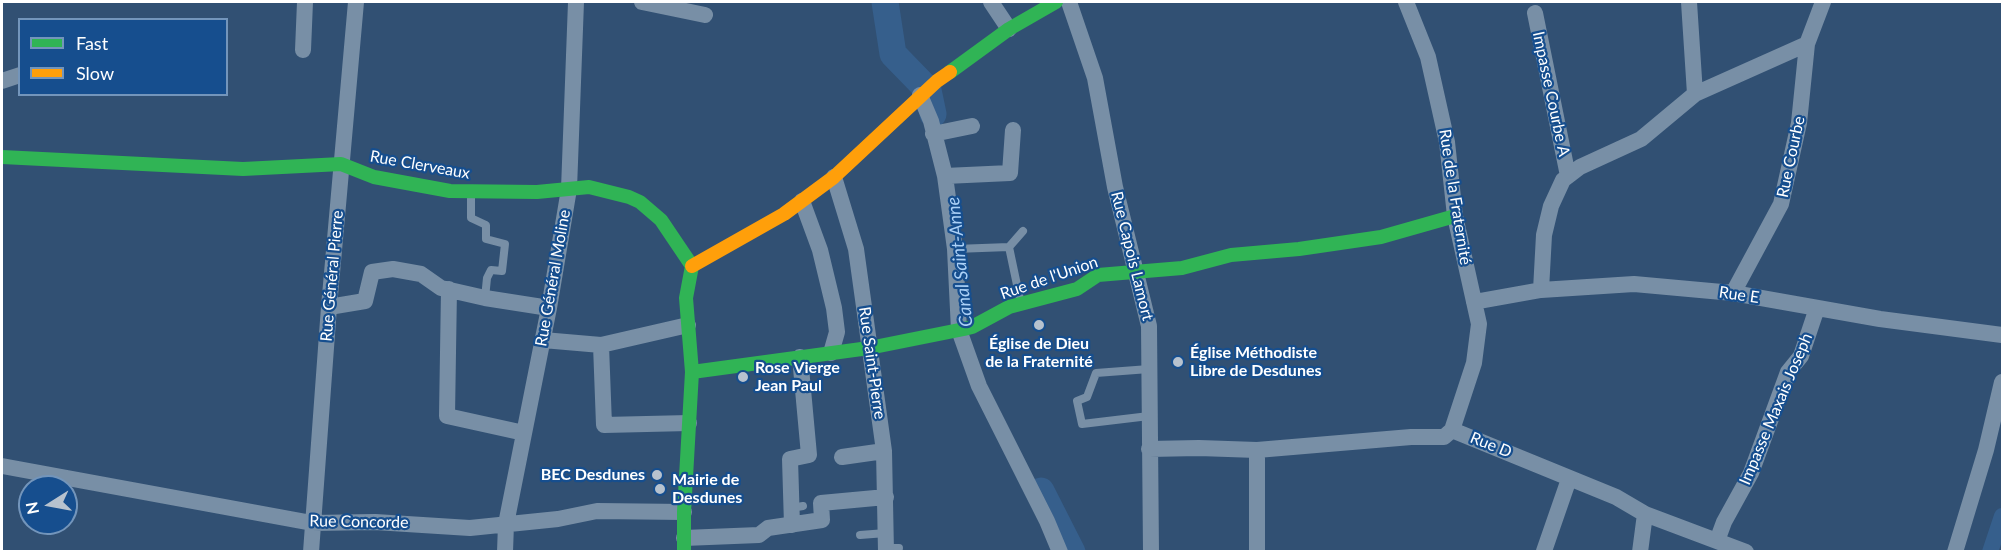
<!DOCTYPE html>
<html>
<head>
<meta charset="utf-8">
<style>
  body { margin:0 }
  #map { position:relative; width:2004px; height:553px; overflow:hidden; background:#315073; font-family:Lato,sans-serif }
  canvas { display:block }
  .frame { position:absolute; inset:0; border:3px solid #fff; pointer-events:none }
  .legend { position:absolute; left:18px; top:18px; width:210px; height:78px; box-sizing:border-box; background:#164e8e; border:2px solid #7395bb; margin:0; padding:8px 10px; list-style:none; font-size:18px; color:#fff }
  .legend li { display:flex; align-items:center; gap:12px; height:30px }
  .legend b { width:30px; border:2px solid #7395bb }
  .north { position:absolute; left:18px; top:475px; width:60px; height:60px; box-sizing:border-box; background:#164e8e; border:2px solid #7395bb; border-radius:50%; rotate:259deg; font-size:16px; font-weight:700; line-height:24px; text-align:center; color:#fff }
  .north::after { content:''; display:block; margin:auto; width:21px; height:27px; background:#b7c2ce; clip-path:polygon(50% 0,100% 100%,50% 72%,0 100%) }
</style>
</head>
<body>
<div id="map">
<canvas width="2004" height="553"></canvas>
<div class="frame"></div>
<ul class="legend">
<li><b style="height:8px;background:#30b455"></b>Fast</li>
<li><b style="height:8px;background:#ff9f0a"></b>Slow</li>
</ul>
<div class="north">N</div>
</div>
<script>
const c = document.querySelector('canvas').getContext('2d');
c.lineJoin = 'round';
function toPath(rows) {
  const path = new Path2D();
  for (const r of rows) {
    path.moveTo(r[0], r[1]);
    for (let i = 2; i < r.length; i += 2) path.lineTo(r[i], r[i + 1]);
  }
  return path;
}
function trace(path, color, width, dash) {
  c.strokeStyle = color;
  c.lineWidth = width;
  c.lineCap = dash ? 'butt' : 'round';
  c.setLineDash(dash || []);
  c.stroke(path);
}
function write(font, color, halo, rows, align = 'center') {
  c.font = font + ' Lato,sans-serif';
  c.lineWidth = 4.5;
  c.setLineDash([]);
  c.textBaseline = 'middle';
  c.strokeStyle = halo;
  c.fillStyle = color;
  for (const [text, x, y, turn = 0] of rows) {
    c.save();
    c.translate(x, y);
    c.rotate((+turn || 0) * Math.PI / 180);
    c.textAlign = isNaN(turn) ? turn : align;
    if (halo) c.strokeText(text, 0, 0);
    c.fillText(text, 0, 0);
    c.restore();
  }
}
trace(toPath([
  [1990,552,2002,516]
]), '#365f8c', 16);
trace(toPath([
  [885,2,893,54,928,90,933,114],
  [1041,491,1072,552]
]), '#365f8c', 27);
trace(toPath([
  [471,192,471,218,486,225,486,239,505,244,502,271,491,270,487,278,485,298],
  [1009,247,1023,231],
  [955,249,1009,247,1021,304],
  [1149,416,1082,424,1077,401,1087,397,1096,373,1149,369],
  [791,508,803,506],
  [860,535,886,533],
  [886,548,899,548]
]), '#788fa6', 8);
trace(toPath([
  [642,2,705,15],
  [991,2,1009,29],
  [1069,2,1095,78,1115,187,1149,326,1151,552],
  [1406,2,1428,57,1447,142,1455,216,1479,324,1474,363,1452,430],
  [1689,2,1695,94],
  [1535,13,1568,176],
  [303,50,305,2],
  [2,81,20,75],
  [920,95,931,121,945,176,955,249,959,330,979,386,1047,521,1060,552],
  [933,134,972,126],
  [945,176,1010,173,1013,130],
  [834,177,856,249,884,451,886,552],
  [802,201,820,250,834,308,837,332,831,353],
  [449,289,447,416,524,433],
  [1541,290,1544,235,1551,206,1563,180,1580,167,1641,139,1695,94,1807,44],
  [1733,293,1781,204,1799,123,1807,44,1823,2],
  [1474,302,1541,290,1634,284,1733,293,1880,319,2002,335],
  [329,307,365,301,372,272,393,269,421,274,441,288,485,298,549,308],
  [543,340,601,345,604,425,689,423],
  [601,345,688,325],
  [1149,449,1199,448,1257,450,1411,437,1444,437,1452,430,1616,497,1645,514,1746,552],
  [842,457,884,451],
  [2,466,312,523,375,522,470,528,558,519,597,511,684,512],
  [792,525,790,459,809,455,800,357],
  [684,538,759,535,768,528,822,520,821,503,886,497],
  [1717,541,1724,522,1751,473,1788,372,1801,356,1817,308],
  [1544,551,1569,479],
  [311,552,329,307,356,2],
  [505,552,506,524,549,308,569,189,576,2],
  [1257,552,1257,450],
  [1640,552,1645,514],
  [1955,552,1986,450,2002,382]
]), '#788fa6', 16);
trace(toPath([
  [950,72,1009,29,1056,2],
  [2,157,243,169,341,164,374,177,450,191,537,192,589,187,629,197,640,202,661,220,692,266],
  [692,372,869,348,964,329,972,327,1009,307,1077,289,1098,275,1182,268,1231,255,1299,249,1381,237,1455,216],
  [684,552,684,512,692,372,686,298,692,266]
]), '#30b455', 14);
trace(toPath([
  [692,266,784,214,834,177,937,81,950,72]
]), '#ff9f0a', 14);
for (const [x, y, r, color] of [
  [1039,325,6,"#b7c2ce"],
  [1178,362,6,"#b7c2ce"],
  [743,377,6,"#b7c2ce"],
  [657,475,6,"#b7c2ce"],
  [660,489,6,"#b7c2ce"]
]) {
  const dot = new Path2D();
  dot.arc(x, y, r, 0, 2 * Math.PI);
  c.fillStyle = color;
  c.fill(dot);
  trace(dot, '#164e8e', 2);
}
write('16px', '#fff', '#164e8e', [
  ["Impasse Courbe A",1551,94,78],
  ["Rue Courbe",1791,157,-78],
  ["Rue Clerveaux",420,165,10],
  ["Rue de la Fraternité",1455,197,81],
  ["Rue Capois Lamort",1132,256,76],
  ["Rue Général Pierre",332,276,-85],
  ["Rue Général Moline",553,278,-80],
  ["Rue de l'Union",1049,278,-19],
  ["Rue E",1739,295,8],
  ["Rue Saint-Pierre",872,363,82],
  ["Impasse Maxais Joseph",1776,409,-67],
  ["Rue D",1491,445,22],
  ["Rue Concorde",359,522,1]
]);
write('bold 16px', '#fff', '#164e8e', [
  ["Église de Dieu",1039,344,"center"],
  ["de la Fraternité",1039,362,"center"],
  ["Église Méthodiste",1190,353],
  ["Libre de Desdunes",1190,371],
  ["Rose Vierge",755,368],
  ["Jean Paul",755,386],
  ["BEC Desdunes",645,475,"right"],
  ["Mairie de",672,480],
  ["Desdunes",672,498]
], 'left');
write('italic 18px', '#acd1f7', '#164e8e', [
  ["Canal Saint-Anne",960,262,-96]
]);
</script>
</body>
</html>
